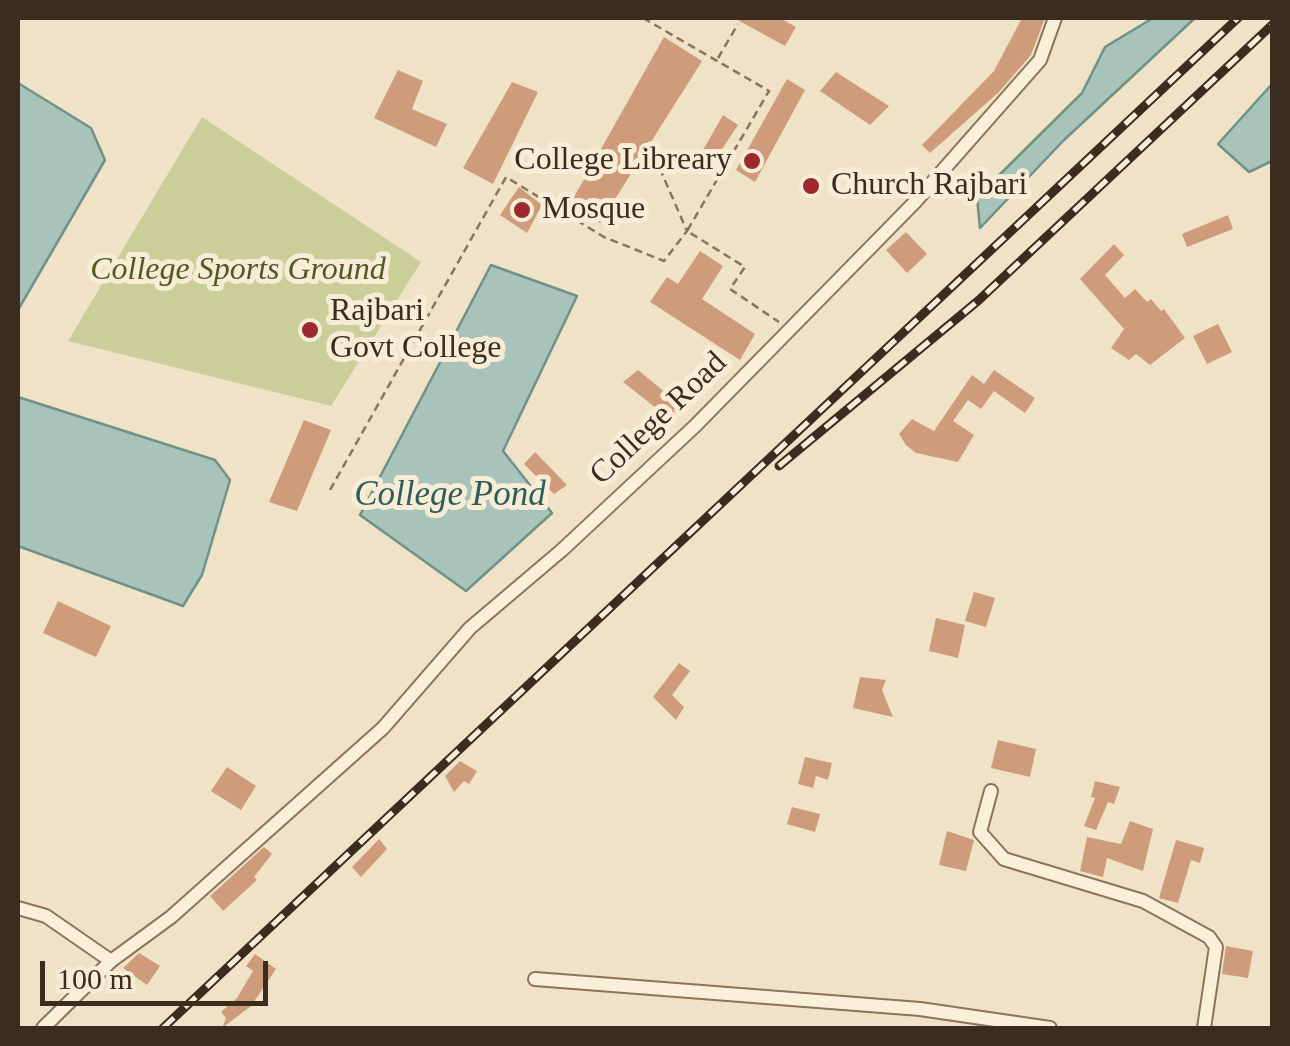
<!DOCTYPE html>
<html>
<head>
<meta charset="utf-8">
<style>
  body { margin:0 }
  #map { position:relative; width:1290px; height:1046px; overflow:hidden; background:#f0e2c6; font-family:"Times New Roman",serif }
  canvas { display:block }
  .frame { position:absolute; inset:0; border:20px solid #3c2c1f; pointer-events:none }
  .scale { position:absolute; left:40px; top:961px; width:228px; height:45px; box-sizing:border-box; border:5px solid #3c2c1f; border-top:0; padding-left:12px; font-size:30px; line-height:35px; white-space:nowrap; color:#3c2c1f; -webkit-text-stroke:8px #f7edd6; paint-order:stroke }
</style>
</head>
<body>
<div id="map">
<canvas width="1290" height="1046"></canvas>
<div class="frame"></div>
<div class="scale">100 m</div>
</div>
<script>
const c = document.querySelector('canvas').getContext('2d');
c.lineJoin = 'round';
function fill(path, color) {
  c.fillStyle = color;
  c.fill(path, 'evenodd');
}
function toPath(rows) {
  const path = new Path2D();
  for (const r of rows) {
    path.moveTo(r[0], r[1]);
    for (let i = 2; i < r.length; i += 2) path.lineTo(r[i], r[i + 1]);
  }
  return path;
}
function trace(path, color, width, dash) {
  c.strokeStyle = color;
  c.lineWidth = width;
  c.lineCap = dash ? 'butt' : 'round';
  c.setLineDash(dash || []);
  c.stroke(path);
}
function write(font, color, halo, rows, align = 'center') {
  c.font = font + ' "Times New Roman",serif';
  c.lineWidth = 10;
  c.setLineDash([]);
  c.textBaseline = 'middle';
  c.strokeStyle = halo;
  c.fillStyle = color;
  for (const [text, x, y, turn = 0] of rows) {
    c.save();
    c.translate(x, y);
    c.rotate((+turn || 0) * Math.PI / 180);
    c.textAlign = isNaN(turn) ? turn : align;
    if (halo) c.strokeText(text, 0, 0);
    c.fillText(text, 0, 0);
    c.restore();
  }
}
fill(toPath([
  [202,117,421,262,331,406,68,341]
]), '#cacf99');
const water = toPath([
  [1153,18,1195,18,1064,140,980,228,977,197,1082,93,1105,47,1153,18],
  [18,83,91,128,105,160,18,310,18,83],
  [1272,84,1272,161,1249,172,1218,144,1272,84],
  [491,265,577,296,503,451,552,513,466,591,360,515,491,265],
  [18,397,215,460,230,480,202,575,183,606,18,546,18,397]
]);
fill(water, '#a8c3ba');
trace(water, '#6e9288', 2.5);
fill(toPath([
  [734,18,780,18,796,27,785,46],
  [1022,18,1045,18,1031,55,999,92,930,153,922,145,994,71],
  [664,37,702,61,600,223,570,204],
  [398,70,423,81,412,109,447,124,436,147,374,118],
  [836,72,889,106,870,125,820,91],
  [787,79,805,90,755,182,736,170],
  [512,82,538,92,493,184,463,168],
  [723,115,738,125,711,166,699,157],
  [519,187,542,205,527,233,500,215],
  [1228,215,1233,229,1187,247,1182,234],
  [906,232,927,254,907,273,886,250],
  [1114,244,1124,255,1105,275,1125,298,1135,289,1147,302,1151,299,1161,311,1164,309,1185,338,1150,365,1136,354,1129,360,1111,348,1124,329,1080,279],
  [700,251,723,266,702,299,755,334,740,360,650,302,667,277,678,284],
  [1218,324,1232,352,1207,364,1193,336],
  [638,370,683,407,670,419,623,382],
  [994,370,1035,398,1025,413,994,391,981,409,968,400,953,421,974,435,958,462,916,453,906,445,899,434,912,419,934,431,972,375,984,384],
  [304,420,331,430,297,511,269,502],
  [535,452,567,485,554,494,524,464],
  [974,592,995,598,986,627,965,621],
  [58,601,111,626,96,657,43,633],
  [936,618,965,625,958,658,929,651],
  [679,663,690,671,672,695,684,707,676,720,653,697],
  [860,677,886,680,882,690,893,717,853,708],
  [998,740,1036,749,1030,777,991,768],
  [805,757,832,763,828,780,816,776,813,788,798,784],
  [460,761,477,771,469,784,464,781,454,792,445,776],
  [227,767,256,786,241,810,211,791],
  [1095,781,1120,787,1114,804,1108,802,1096,830,1084,826,1095,798,1091,797],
  [792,807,820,814,815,832,787,824],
  [1130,821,1153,829,1143,871,1107,858,1103,877,1080,871,1087,837,1121,844],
  [947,831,974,840,966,871,939,865],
  [379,839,387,849,361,877,352,867],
  [1176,840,1204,848,1200,863,1191,860,1178,903,1159,898],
  [264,847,272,854,254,877,257,880,223,911,210,896],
  [1226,946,1253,951,1248,978,1222,974],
  [139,953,160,966,147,985,123,968],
  [255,954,276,969,251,1006,222,1028,226,1018,221,1012,237,998,253,971,246,966]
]), '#cf9c7b');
const minor = toPath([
  [991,791,980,832,1004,859,1143,901,1209,937,1216,947,1204,1028],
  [18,908,46,916,111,961],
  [535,979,920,1009,1050,1028],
  [43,1028,111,961,171,917,383,728,470,628,562,550,695,426,915,202,1040,60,1055,18]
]);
trace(minor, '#8c745b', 16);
trace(toPath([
  [643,18,769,91,687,231,745,267,730,289,779,322],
  [718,58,738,24],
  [330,490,506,177,604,237,664,261,687,231,653,153]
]), '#8c745b', 2.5, [8, 5]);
trace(minor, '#faf0da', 12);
const rail = toPath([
  [779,466,979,300,1272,25],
  [163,1028,1238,18]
]);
trace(rail, '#3c2c1f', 9);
trace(rail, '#f7edd6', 5, [15]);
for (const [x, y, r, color] of [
  [752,161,10,"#9d292d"],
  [811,186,10,"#9d292d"],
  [522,210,10,"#9d292d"],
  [310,330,10,"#9d292d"]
]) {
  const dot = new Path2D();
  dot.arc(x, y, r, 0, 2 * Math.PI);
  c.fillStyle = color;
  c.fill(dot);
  trace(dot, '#f7edd6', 4);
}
write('32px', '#3c2c1f', '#f7edd6', [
  ["College Libreary",732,161,"right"],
  ["Church Rajbari",831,186],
  ["Mosque",542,210],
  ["Rajbari",330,312],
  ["Govt College",330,349]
], 'left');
write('italic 32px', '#4e5925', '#f7edd6', [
  ["College Sports Ground",238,271]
]);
write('32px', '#3c2c1f', '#f7edd6', [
  ["College Road",659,419,-44]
]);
write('italic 35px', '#2e5c58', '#f7edd6', [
  ["College Pond",450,496]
]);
</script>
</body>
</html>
